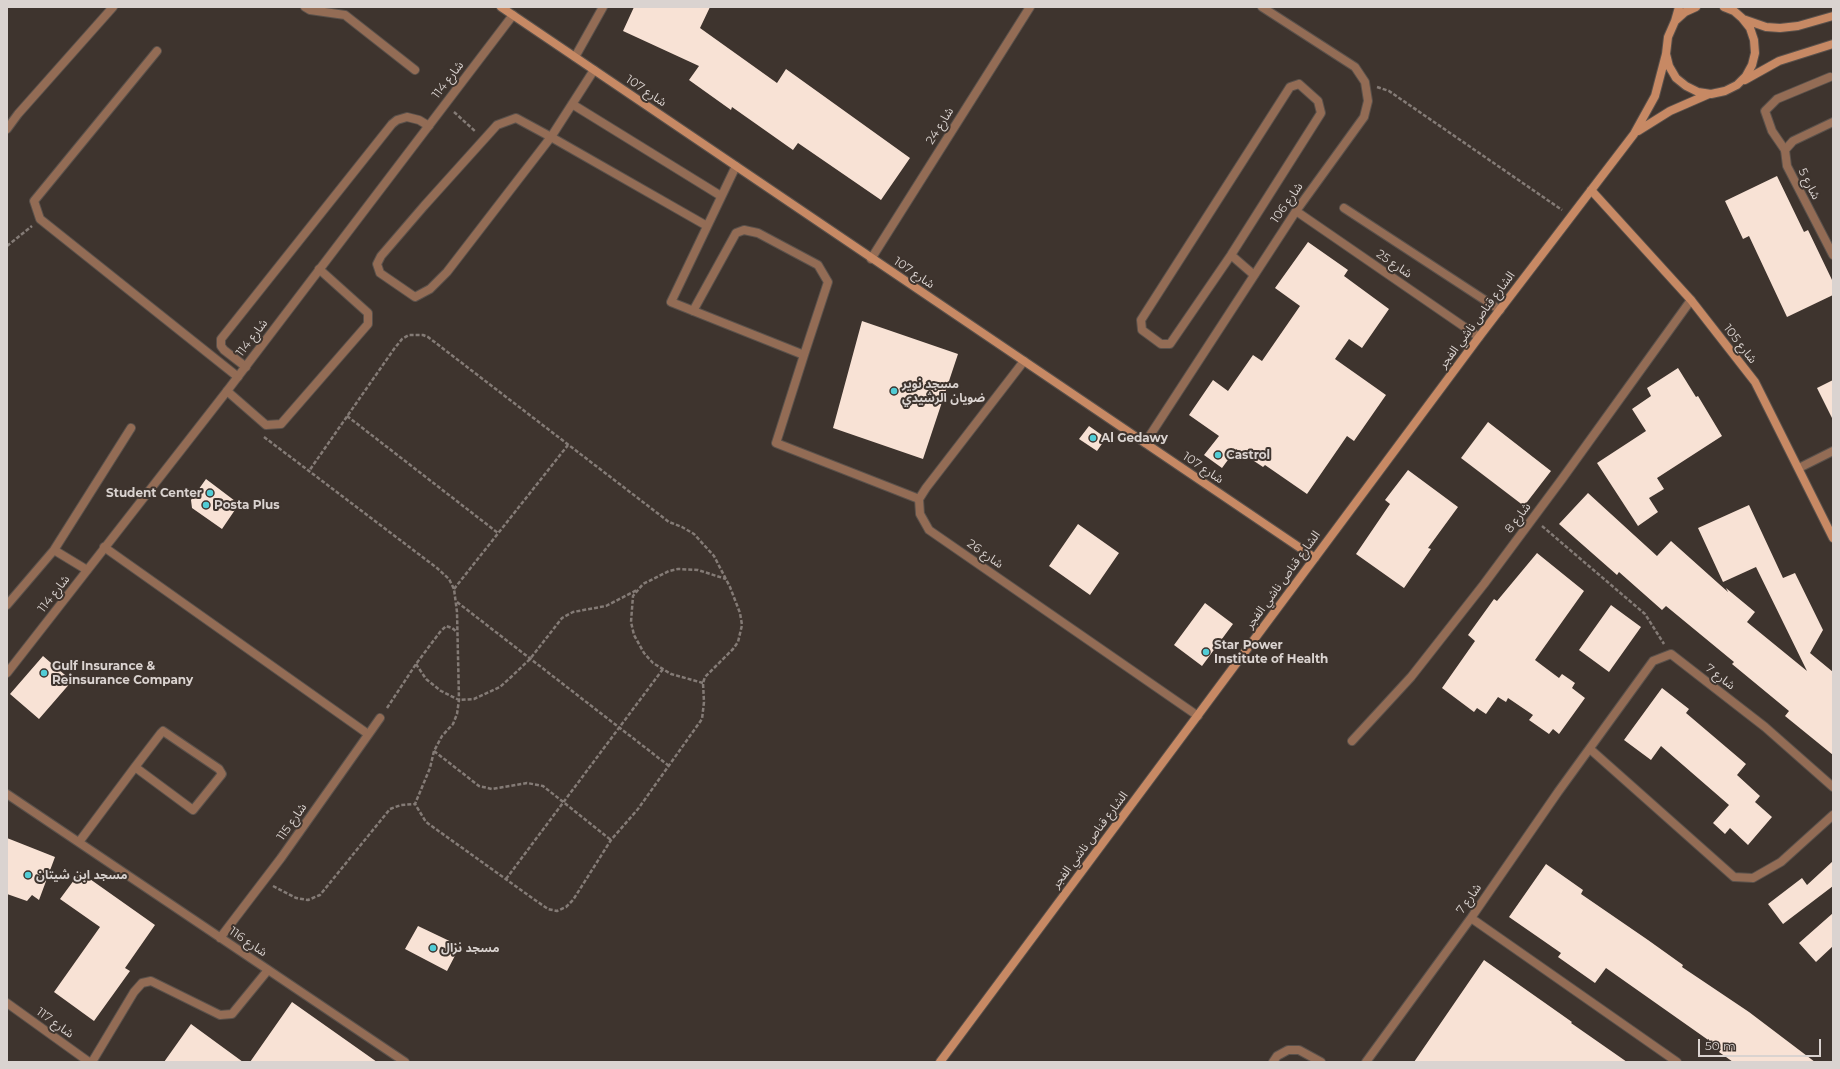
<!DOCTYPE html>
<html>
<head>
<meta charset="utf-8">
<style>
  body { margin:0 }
  #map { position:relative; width:1840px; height:1069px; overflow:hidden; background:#3e342e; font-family:Montserrat,sans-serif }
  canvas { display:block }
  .frame { position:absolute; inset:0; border:8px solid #dad3d0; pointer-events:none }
  .scale { position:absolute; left:1698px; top:1039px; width:123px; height:18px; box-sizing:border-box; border:2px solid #dad3d0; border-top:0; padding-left:5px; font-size:12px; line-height:14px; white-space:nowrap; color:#dad3d0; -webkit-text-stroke:3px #3e342e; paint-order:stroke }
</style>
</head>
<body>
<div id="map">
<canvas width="1840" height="1069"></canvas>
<div class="frame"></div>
<div class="scale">50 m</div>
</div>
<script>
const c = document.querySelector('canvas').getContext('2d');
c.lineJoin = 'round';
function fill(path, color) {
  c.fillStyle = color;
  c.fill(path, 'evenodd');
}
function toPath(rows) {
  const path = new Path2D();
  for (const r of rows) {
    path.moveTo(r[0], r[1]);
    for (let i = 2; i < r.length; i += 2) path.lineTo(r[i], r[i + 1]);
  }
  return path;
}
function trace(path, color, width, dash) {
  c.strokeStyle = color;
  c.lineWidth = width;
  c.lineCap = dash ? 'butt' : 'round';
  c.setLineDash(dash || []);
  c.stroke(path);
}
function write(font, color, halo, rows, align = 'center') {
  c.font = font + ' Montserrat,"Noto Sans Arabic",sans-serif';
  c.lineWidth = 4;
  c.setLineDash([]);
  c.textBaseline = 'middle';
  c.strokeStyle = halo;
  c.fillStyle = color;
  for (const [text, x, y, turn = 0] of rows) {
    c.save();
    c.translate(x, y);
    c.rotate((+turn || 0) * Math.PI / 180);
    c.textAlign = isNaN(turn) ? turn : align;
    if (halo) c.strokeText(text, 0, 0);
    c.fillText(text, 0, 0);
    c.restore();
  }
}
fill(toPath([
  [634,7,710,7,700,28,777,83,786,69,910,158,881,200,798,143,793,150,732,107,731,110,689,80,699,66,623,31],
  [1777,176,1804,232,1808,230,1833,282,1833,295,1787,317,1749,236,1743,239,1725,201],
  [1308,242,1348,270,1344,276,1389,309,1362,348,1349,339,1335,359,1386,395,1354,441,1347,436,1307,494,1265,465,1263,467,1236,449,1222,468,1204,455,1219,436,1189,415,1213,380,1228,391,1253,355,1262,361,1300,306,1275,288],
  [862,321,958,354,923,459,833,428],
  [1678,368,1696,397,1698,396,1722,436,1657,478,1664,489,1649,498,1658,512,1638,526,1597,463,1646,431,1632,409,1651,396,1647,388],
  [1833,380,1833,420,1817,388],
  [1488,422,1551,471,1524,506,1461,458],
  [1089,426,1106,438,1097,451,1079,439],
  [1408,470,1458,507,1428,548,1431,549,1404,588,1356,554,1390,504,1385,500],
  [206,479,239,504,222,529,192,508,191,500],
  [1588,493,1657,556,1671,541,1728,592,1726,588,1755,612,1747,622,1807,671,1756,567,1723,582,1698,528,1749,505,1783,578,1795,573,1823,630,1810,653,1833,672,1833,755,1785,716,1789,711,1732,664,1734,662,1666,606,1662,610,1619,572,1617,575,1559,524],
  [1078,524,1119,553,1090,595,1049,566],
  [1537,553,1584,591,1535,660,1559,678,1562,674,1575,683,1572,688,1585,698,1559,734,1553,729,1549,734,1529,720,1533,715,1508,698,1506,702,1498,697,1486,714,1477,708,1474,712,1442,688,1475,641,1468,635,1494,599,1497,601],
  [1205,603,1233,624,1202,666,1174,645],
  [1611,605,1641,627,1609,672,1579,650],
  [43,656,72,681,39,719,10,694],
  [1662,688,1689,709,1686,713,1746,764,1737,775,1760,796,1755,802,1772,817,1748,845,1730,828,1725,834,1713,823,1729,805,1661,746,1651,760,1624,740],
  [7,838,55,857,39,900,32,895,27,901,7,894],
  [1833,861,1833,886,1783,924,1768,904,1802,878,1807,885],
  [1546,864,1583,890,1581,894,1648,940,1683,965,1682,967,1749,1012,1815,1062,1733,1062,1719,1052,1721,1049,1606,968,1595,983,1558,957,1561,953,1509,917],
  [80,872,155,925,125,968,130,971,94,1021,54,992,100,927,60,899],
  [1833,913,1833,946,1816,962,1799,943],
  [418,926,460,946,447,971,405,949],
  [1484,960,1572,1022,1571,1023,1627,1062,1414,1062],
  [292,1002,377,1062,250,1062],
  [191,1024,243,1062,164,1062]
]), '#f8e2d5');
const lane = toPath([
  [305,7,310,10,345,15,415,70],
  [157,51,34,201,40,219,238,377],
  [594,70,551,137,447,272,430,289,415,297,380,273,377,264,381,256,424,206,497,125,516,118,551,137,707,226],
  [1299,84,1318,101,1321,113,1231,255,1170,344,1161,344,1142,330,1141,320,1290,87,1299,84],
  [572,104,721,196],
  [7,129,18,114,113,7],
  [1785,150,1772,131,1765,111,1777,99,1830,77],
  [736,166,671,302,804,355,776,443,919,499],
  [1344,208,1500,310],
  [1231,255,1254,275],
  [693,311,736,233,744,230,758,233,818,265,828,282,804,355],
  [246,367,224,350,221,346,221,339,392,124,397,120,407,117,419,120,429,126],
  [227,391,266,425,281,424,368,324,368,313,319,269],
  [104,547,368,734],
  [54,550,87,570],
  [7,605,54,550,131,428],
  [92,1062,134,992,142,983,151,981,220,1015,232,1014,268,970],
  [1273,1062,1277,1056,1288,1050,1299,1050,1321,1062]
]);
const street = toPath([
  [575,57,603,7],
  [1833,122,1793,141,1785,150,1787,166,1833,255],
  [1296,211,1479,337],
  [871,259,1030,7],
  [1024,361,926,488,919,499,920,514,929,530,1198,716],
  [1145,443,1296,211,1364,117,1368,101,1365,82,1355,67,1262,7],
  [1799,468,1833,451],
  [7,673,227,391,513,15],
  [1352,741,1411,677,1484,584,1562,479,1691,300],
  [1590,749,1734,877,1753,878,1781,862,1833,815],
  [7,794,405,1062],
  [79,842,135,767,161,733,163,731,219,769,222,774,193,810,135,767],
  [1471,918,1677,1062],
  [220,938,281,858,380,718],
  [7,1003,89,1062],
  [1366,1062,1471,918,1558,792,1653,661,1671,654,1765,727,1833,787]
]);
const secondary = toPath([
  [501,7,1315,558],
  [1696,7,1685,12,1675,21,1668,37,1666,54,1669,66,1676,78,1686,86,1698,92,1711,94,1725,91,1737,85,1746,76,1752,65,1755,53,1754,40,1750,28,1742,18,1734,11,1724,7],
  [1743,19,1766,27,1780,28,1798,26,1833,16],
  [1675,21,1679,7],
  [1745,80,1779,61,1833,44],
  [1638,131,1670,111,1709,94],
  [1591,190,1691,300,1755,382,1833,538],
  [940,1062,1479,337,1634,134,1655,96,1666,54]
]);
trace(lane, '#5a514b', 10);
trace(street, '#5a514b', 10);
trace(secondary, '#5a514b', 10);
trace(toPath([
  [1377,87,1389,91,1562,210],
  [454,112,476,132],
  [7,246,32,226],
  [347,416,498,533],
  [264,437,309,471,437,568,449,579,454,589,457,612,459,700,457,714,453,724,442,736,434,751,430,768,415,804,426,822,535,900,548,909,557,911,566,907,573,900,611,840,638,809,702,719,704,702,703,683,705,677,733,649,738,642,742,625,740,613,730,587,714,556,694,534,682,527,669,522,428,337,423,335,409,335,402,339,394,349,309,471],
  [1542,526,1645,614,1664,644],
  [454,589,568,445],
  [457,602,669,766],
  [416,664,426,679,441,691,459,700,474,699,500,687,510,678,530,659,562,618,573,612,606,606,637,590],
  [703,683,671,674,653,663,644,653,634,635,631,622,633,596,643,584,669,571,678,569,698,570,726,579],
  [387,708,416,664,440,632,446,626,452,628,457,632],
  [434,751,479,786,492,789,527,783,543,786,611,840],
  [506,879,663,669],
  [273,886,296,898,308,900,320,895,390,809,401,805,415,804]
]), '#847b76', 2.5, [4, 2]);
trace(lane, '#936c55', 8);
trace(street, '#936c55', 8);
trace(secondary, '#c78964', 8);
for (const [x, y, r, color] of [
  [894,391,4,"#51ccd5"],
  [1093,438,4,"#51ccd5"],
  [1218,455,4,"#51ccd5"],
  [210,493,4,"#51ccd5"],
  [206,505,4,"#51ccd5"],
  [1206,652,4,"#51ccd5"],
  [44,673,4,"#51ccd5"],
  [28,875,4,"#51ccd5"],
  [433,948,4,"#51ccd5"]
]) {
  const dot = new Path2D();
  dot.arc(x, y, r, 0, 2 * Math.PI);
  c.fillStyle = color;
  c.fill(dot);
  trace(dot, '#3e342e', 1.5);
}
write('12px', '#dad3d0', '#3e342e', [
  ["شارع 114",448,80,-53],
  ["شارع 107",646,91,34],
  ["شارع 24",940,126,-58],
  ["شارع 5",1809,184,63],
  ["شارع 106",1287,203,-55],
  ["شارع 25",1394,264,34],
  ["شارع 107",914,273,34],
  ["الشارع قناص ناشي الفجر",1477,320,-53],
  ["شارع 114",252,338,-53],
  ["شارع 105",1740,344,52],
  ["شارع 107",1203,468,34],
  ["شارع 8",1518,518,-53],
  ["شارع 26",985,554,35],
  ["الشارع قناص ناشي الفجر",1283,580,-54],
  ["شارع 114",54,594,-52],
  ["شارع 7",1720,677,38],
  ["شارع 115",292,822,-55],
  ["الشارع قناص ناشي الفجر",1090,840,-53],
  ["شارع 7",1469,899,-55],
  ["شارع 116",248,942,34],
  ["شارع 117",55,1023,36]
]);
write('bold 12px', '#dad3d0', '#3e342e', [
  ["مسجد نوير",902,384],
  ["ضويان الرشيدي",902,398],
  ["Al Gedawy",1101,438],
  ["Castrol",1226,455],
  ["Student Center",202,493,"right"],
  ["Posta Plus",214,505],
  ["Star Power",1214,645],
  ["Institute of Health",1214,659],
  ["Gulf Insurance &",52,666],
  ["Reinsurance Company",52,680],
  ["مسجد ابن شيتان",36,875],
  ["مسجد نزال",441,948]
], 'left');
</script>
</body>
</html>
